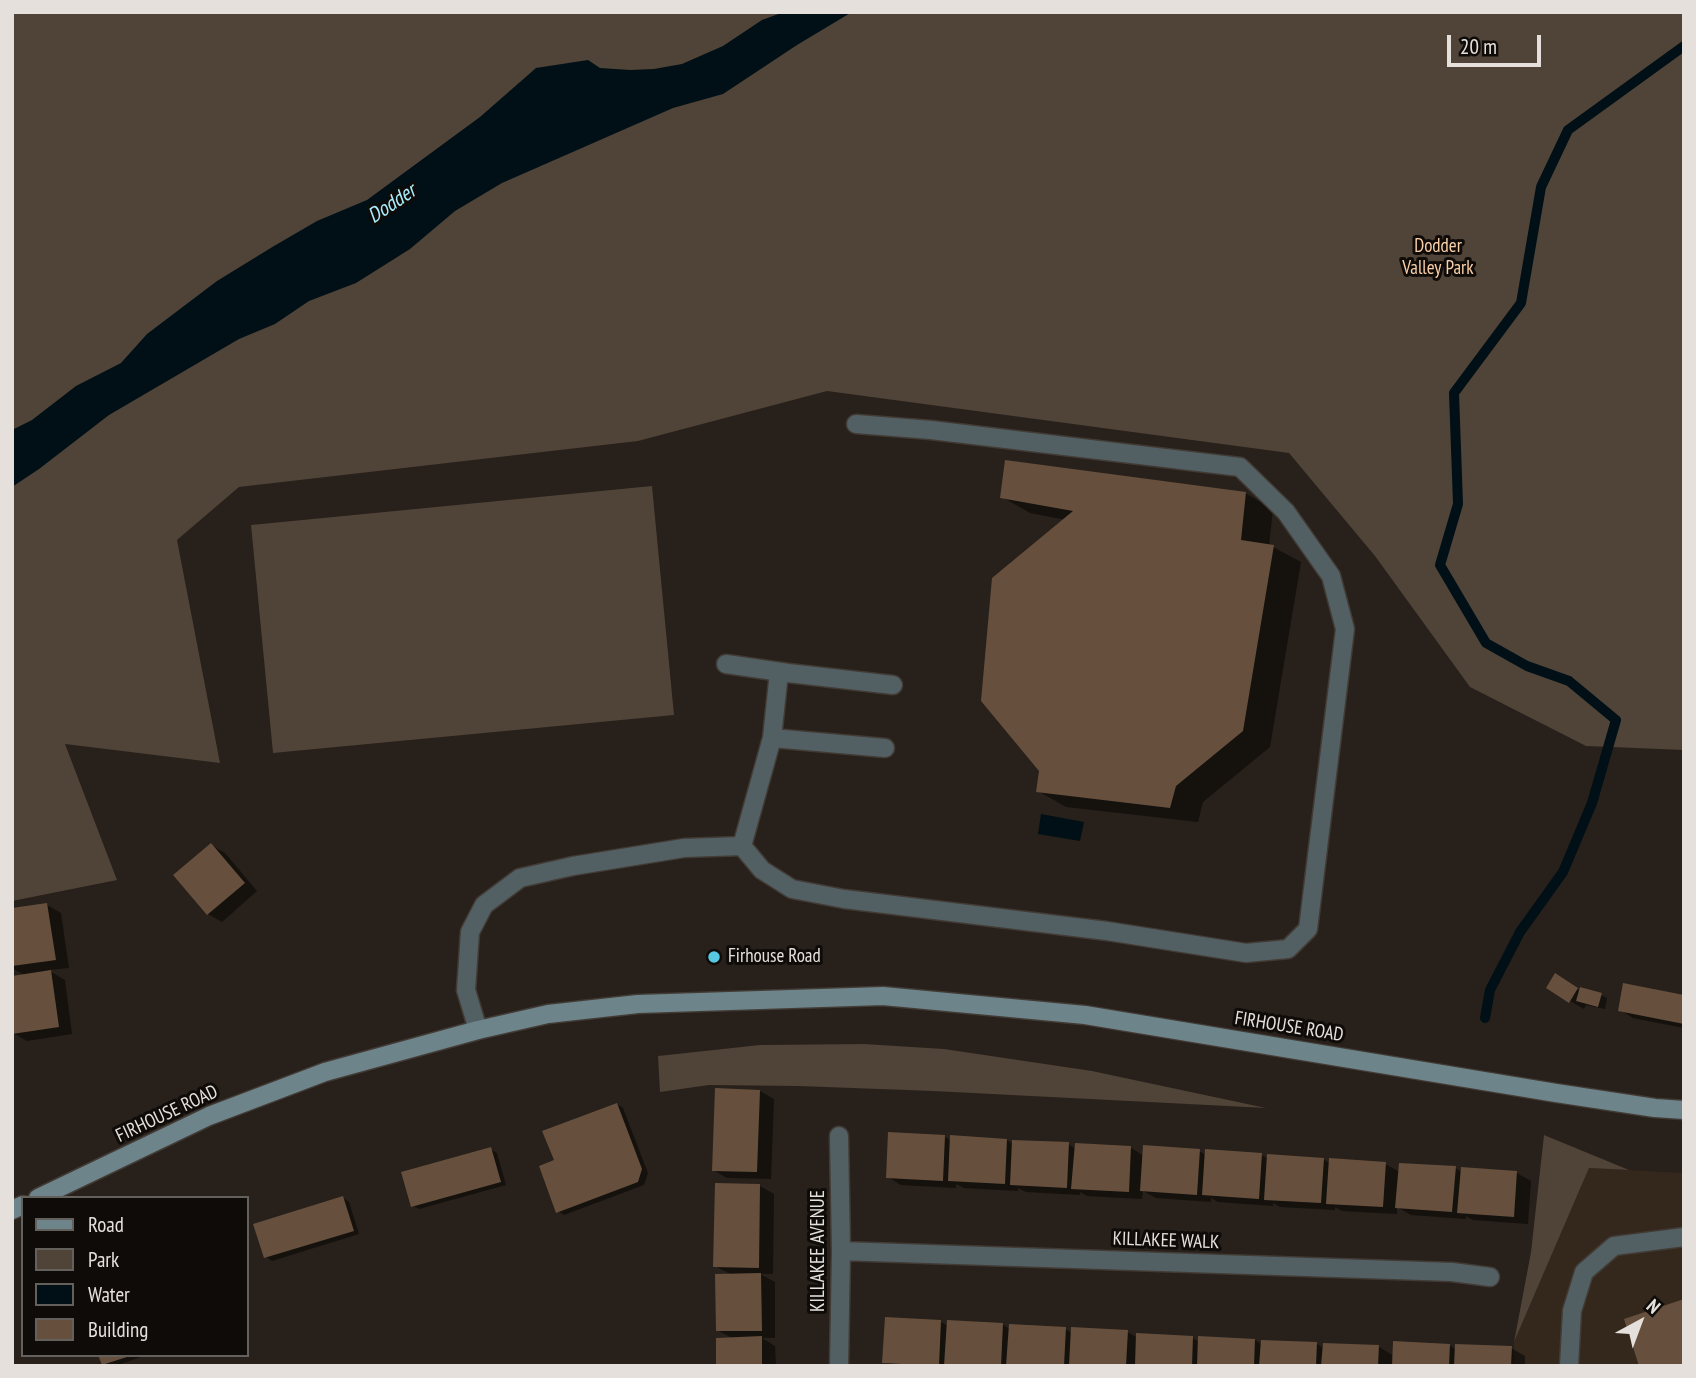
<!DOCTYPE html>
<html>
<head>
<meta charset="utf-8">
<style>
  body { margin:0 }
  #map { position:relative; width:1696px; height:1378px; overflow:hidden; background:#28201a; font-family:"PT Sans Narrow",sans-serif }
  canvas { display:block }
  .frame { position:absolute; inset:0; border:14px solid #e5e0db; pointer-events:none }
  .legend { position:absolute; left:21px; top:1196px; width:228px; height:161px; box-sizing:border-box; background:#0e0b08; border:2px solid #64605c; margin:0; padding:9px 12px; list-style:none; font-size:21px; color:#e5e0db }
  .legend li { display:flex; align-items:center; gap:14px; height:35px }
  .legend b { width:35px; border:2px solid #64605c }
  .north { position:absolute; left:1605px; top:1287px; width:70px; height:70px; -webkit-text-stroke:5px #0e0b08; paint-order:stroke; rotate:41deg; font-size:19px; font-weight:700; line-height:28px; text-align:center; color:#e5e0db }
  .north::after { content:''; display:block; margin:auto; width:24px; height:32px; background:#e5e0db; clip-path:polygon(50% 0,100% 100%,50% 72%,0 100%) }
  .scale { position:absolute; left:1447px; top:35px; width:94px; height:32px; box-sizing:border-box; border:4px solid #e5e0db; border-top:0; padding-left:9px; font-size:21px; line-height:24px; white-space:nowrap; color:#e5e0db; -webkit-text-stroke:5px #0e0b08; paint-order:stroke }
</style>
</head>
<body>
<div id="map">
<canvas width="1696" height="1378"></canvas>
<div class="frame"></div>
<ul class="legend">
<li><b style="height:9px;background:#6d848a"></b>Road</li>
<li><b style="height:19px;background:#504338"></b>Park</li>
<li><b style="height:19px;background:#001016"></b>Water</li>
<li><b style="height:19px;background:#66503d"></b>Building</li>
</ul>
<div class="north">N</div>
<div class="scale">20 m</div>
</div>
<script>
const c = document.querySelector('canvas').getContext('2d');
c.lineJoin = 'round';
function fill(path, color) {
  c.fillStyle = color;
  c.fill(path, 'evenodd');
}
function toPath(rows) {
  const path = new Path2D();
  for (const r of rows) {
    path.moveTo(r[0], r[1]);
    for (let i = 2; i < r.length; i += 2) path.lineTo(r[i], r[i + 1]);
  }
  return path;
}
function trace(path, color, width, dash) {
  c.strokeStyle = color;
  c.lineWidth = width;
  c.lineCap = dash ? 'butt' : 'round';
  c.setLineDash(dash || []);
  c.stroke(path);
}
function write(font, color, halo, rows, align = 'center') {
  c.font = font + ' "PT Sans Narrow",sans-serif';
  c.lineWidth = 6;
  c.setLineDash([]);
  c.textBaseline = 'middle';
  c.strokeStyle = halo;
  c.fillStyle = color;
  for (const [text, x, y, turn = 0] of rows) {
    c.save();
    c.translate(x, y);
    c.rotate((+turn || 0) * Math.PI / 180);
    c.textAlign = isNaN(turn) ? turn : align;
    if (halo) c.strokeText(text, 0, 0);
    c.fillText(text, 0, 0);
    c.restore();
  }
}
fill(toPath([
  [1589,1168,1684,1173,1684,1366,1514,1366,1514,1342]
]), '#34281d');
fill(toPath([
  [12,12,1684,12,1684,750,1586,746,1470,687,1375,556,1289,453,827,391,638,441,239,487,177,540,220,763,65,744,117,880,12,901],
  [652,486,674,715,273,753,251,525],
  [864,1044,944,1049,1092,1071,1266,1108,933,1091,798,1086,709,1085,660,1092,658,1056,760,1045],
  [1544,1135,1629,1170,1589,1168,1514,1342,1531,1252]
]), '#504338');
fill(toPath([
  [784,12,852,12,797,45,723,94,673,108,502,183,455,211,410,249,356,283,309,301,275,324,239,339,109,415,39,469,12,487,12,430,32,420,76,386,121,363,147,334,217,281,274,246,317,221,367,200,480,117,536,68,588,60,600,68,630,70,654,69,682,64,723,46,762,20],
  [1041,814,1084,822,1080,841,1038,834]
]), '#001016');
fill(toPath([
  [1245,493,1273,509,1269,546,1273,547,1301,562,1270,747,1203,802,1198,822,1066,807,1038,791,1066,520,1030,513,1002,497],
  [211,845,225,853,257,891,222,922,208,914],
  [47,905,61,913,69,968,48,970,65,980,72,1034,27,1041,13,1033,26,976,12,968,12,910],
  [1555,976,1580,991,1601,995,1607,998,1605,1009,1586,1005,1584,1009,1570,1001],
  [1684,996,1684,1028,1633,1018,1620,1010],
  [760,1091,774,1099,771,1179,727,1178,713,1170],
  [617,1104,623,1108,648,1173,644,1185,564,1215,558,1211,556,1161],
  [945,1137,952,1141,1007,1140,1014,1145,1068,1144,1076,1149,1131,1148,1144,1156,1199,1151,1206,1155,1261,1155,1269,1159,1323,1159,1331,1164,1385,1164,1400,1172,1455,1168,1462,1172,1463,1169,1517,1173,1531,1181,1528,1224,1473,1220,1466,1216,1466,1219,1411,1215,1397,1207,1397,1214,1342,1211,1335,1207,1335,1210,1280,1207,1273,1203,1273,1206,1218,1202,1211,1198,1211,1202,1156,1198,1143,1191,1142,1199,1087,1196,1080,1192,1080,1195,1026,1192,1018,1188,1018,1191,964,1188,956,1184,956,1188,901,1185,888,1177],
  [490,1149,497,1153,506,1185,419,1209,412,1205],
  [760,1186,774,1194,773,1274,760,1274,775,1282,775,1338,762,1338,775,1346,776,1366,718,1366,734,1339,717,1330,732,1275,715,1266],
  [343,1198,349,1202,359,1234,272,1261,266,1257],
  [886,1319,941,1322,948,1326,1003,1325,1010,1329,1065,1329,1072,1333,1127,1332,1138,1338,1192,1338,1200,1342,1255,1340,1262,1345,1317,1344,1324,1348,1379,1347,1394,1356,1449,1345,1457,1350,1511,1348,1525,1356,1525,1366,890,1366,884,1362],
  [100,1355,147,1355,115,1366,106,1366,103,1364]
]), '#0007');
trace(toPath([
  [1485,1018,1490,990,1520,932,1563,872,1592,803,1616,720,1569,681,1527,666,1486,643,1440,565,1458,504,1454,393,1521,303,1541,187,1568,130,1684,46]
]), '#001016', 10);
fill(toPath([
  [1005,460,1246,492,1241,540,1274,545,1243,731,1176,786,1170,808,1036,792,1039,771,981,701,992,578,1073,511,1000,498],
  [211,843,245,883,207,915,173,875],
  [47,903,56,960,12,966,12,908],
  [51,970,59,1027,12,1034,12,976],
  [1555,973,1578,988,1569,1003,1546,988],
  [1623,983,1684,995,1684,1024,1618,1011],
  [1580,987,1602,993,1598,1007,1576,1001],
  [715,1088,760,1090,757,1172,712,1171],
  [617,1103,642,1169,638,1182,556,1213,539,1166,554,1160,542,1131],
  [888,1132,945,1135,943,1181,886,1178],
  [950,1135,1007,1139,1005,1184,948,1181],
  [1012,1140,1069,1142,1067,1188,1010,1185],
  [1075,1143,1131,1146,1129,1192,1071,1189],
  [1143,1145,1200,1149,1197,1195,1140,1191],
  [491,1147,501,1182,411,1207,401,1172],
  [1205,1149,1262,1153,1259,1199,1202,1195],
  [1267,1154,1324,1158,1321,1203,1264,1200],
  [1329,1158,1386,1162,1383,1207,1326,1204],
  [1399,1163,1456,1166,1452,1212,1395,1208],
  [1461,1167,1517,1171,1514,1217,1457,1213],
  [715,1183,760,1184,759,1268,713,1267],
  [343,1196,354,1231,264,1258,253,1224],
  [761,1273,762,1331,716,1331,715,1274],
  [1684,1299,1684,1366,1639,1366,1624,1319],
  [885,1317,941,1320,939,1366,882,1363],
  [947,1320,1003,1323,1001,1366,944,1366],
  [1009,1324,1066,1327,1064,1366,1006,1366],
  [1071,1327,1128,1330,1126,1366,1069,1366],
  [1136,1333,1193,1336,1192,1366,1135,1366],
  [762,1336,762,1366,716,1366,716,1338],
  [1198,1336,1255,1339,1254,1366,1197,1366],
  [1261,1340,1317,1342,1316,1366,1259,1366],
  [1393,1341,1450,1344,1449,1366,1392,1366],
  [1323,1343,1379,1345,1378,1366,1321,1366],
  [1455,1344,1512,1346,1511,1366,1454,1366],
  [98,1355,130,1355,130,1356,102,1365]
]), '#66503d');
const lane = toPath([
  [726,664,788,673,893,685],
  [772,738,885,748],
  [742,846,772,738,779,672],
  [478,1030,466,990,470,932,484,905,520,878,573,866,684,848,742,846,762,870,792,889,844,899,1107,931,1246,953,1288,949,1308,929,1345,629,1331,576,1286,512,1240,467,931,430,856,424],
  [1569,1366,1572,1311,1584,1272,1614,1246,1684,1237]
]);
const street = toPath([
  [839,1136,841,1251,839,1366],
  [841,1251,1452,1272,1490,1277]
]);
const secondary = toPath([
  [38,1198,209,1116,325,1072,478,1030,548,1014,638,1004,883,996,1085,1015,1556,1093,1655,1108,1684,1110],
  [12,1210,23,1205]
]);
trace(lane, '#423b35', 21);
trace(street, '#423b35', 21);
trace(secondary, '#423b35', 21);
trace(lane, '#526064', 18);
trace(street, '#526064', 18);
trace(secondary, '#6d848a', 18);
for (const [x, y, r, color] of [
  [714,957,7,"#57c9e2"]
]) {
  const dot = new Path2D();
  dot.arc(x, y, r, 0, 2 * Math.PI);
  c.fillStyle = color;
  c.fill(dot);
  trace(dot, '#0e0b08', 2.5);
}
write('19px', '#facfa7', '#0e0b08', [
  ["Dodder",1438,247],
  ["Valley Park",1438,269]
]);
write('19px', '#e5e0db', '#0e0b08', [
  ["Firhouse Road",728,957]
], 'left');
write('19px', '#e5e0db', '#0e0b08', [
  ["FIRHOUSE ROAD",1289,1027,9],
  ["FIRHOUSE ROAD",167,1114,-25],
  ["KILLAKEE WALK",1166,1241,2],
  ["KILLAKEE AVENUE",819,1251,-90]
]);
write('italic 21px', '#a9edfe', '#0e0b08', [
  ["Dodder",392,204,-34]
]);
</script>
</body>
</html>
